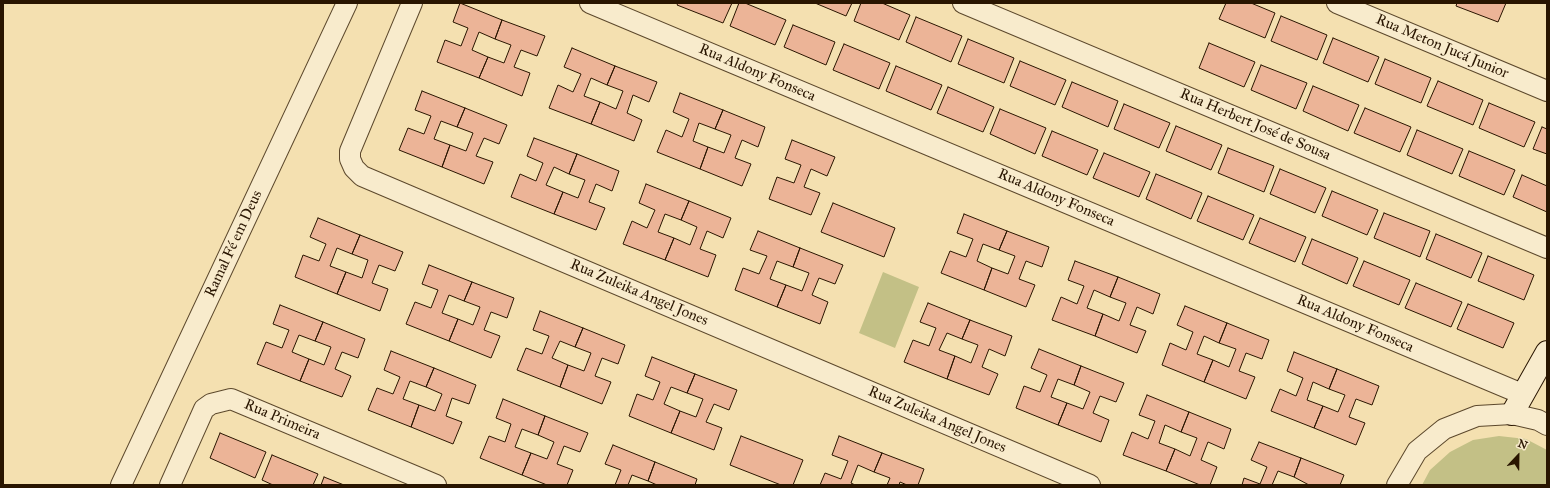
<!DOCTYPE html>
<html>
<head>
<meta charset="utf-8">
<style>
  body { margin:0 }
  #map { position:relative; width:1550px; height:488px; overflow:hidden; background:#f4e0b0; font-family:"IM FELL Great Primer",serif }
  canvas { display:block }
  .frame { position:absolute; inset:0; border:4px solid #291500; pointer-events:none }
  .north { position:absolute; left:1498px; top:436px; width:40px; height:40px; -webkit-text-stroke:3px #f8ebcc; paint-order:stroke; rotate:22deg; font-size:11px; font-weight:700; line-height:16px; text-align:center; color:#291500 }
  .north::after { content:''; display:block; margin:auto; width:14px; height:18px; background:#291500; clip-path:polygon(50% 0,100% 100%,50% 72%,0 100%) }
</style>
</head>
<body>
<div id="map">
<canvas width="1550" height="488"></canvas>
<div class="frame"></div>
<div class="north">N</div>
</div>
<script>
const c = document.querySelector('canvas').getContext('2d');
c.lineJoin = 'round';
function fill(path, color) {
  c.fillStyle = color;
  c.fill(path, 'evenodd');
}
function toPath(rows) {
  const path = new Path2D();
  for (const r of rows) {
    path.moveTo(r[0], r[1]);
    for (let i = 2; i < r.length; i += 2) path.lineTo(r[i], r[i + 1]);
  }
  return path;
}
function trace(path, color, width, dash) {
  c.strokeStyle = color;
  c.lineWidth = width;
  c.lineCap = dash ? 'butt' : 'round';
  c.setLineDash(dash || []);
  c.stroke(path);
}
function write(font, color, halo, rows, align = 'center') {
  c.font = font + ' "IM FELL Great Primer",serif';
  c.lineWidth = 4;
  c.setLineDash([]);
  c.textBaseline = 'middle';
  c.strokeStyle = halo;
  c.fillStyle = color;
  for (const [text, x, y, turn = 0] of rows) {
    c.save();
    c.translate(x, y);
    c.rotate((+turn || 0) * Math.PI / 180);
    c.textAlign = isNaN(turn) ? turn : align;
    if (halo) c.strokeText(text, 0, 0);
    c.fillText(text, 0, 0);
    c.restore();
  }
}
fill(toPath([
  [883,272,919,287,895,348,859,333],
  [1499,436,1526,439,1547,450,1547,485,1422,485,1430,470,1450,452,1473,440]
]), '#c3c086');
const building = toPath([
  [460,3,502,20,495,39,479,32,472,50,488,57,479,78,437,62,445,40,461,46,468,28,453,22,460,3],
  [678,3,732,3,723,23,677,5,678,3],
  [739,3,745,3,786,20,775,45,730,26,739,3],
  [815,3,852,3,846,16,815,3],
  [861,3,882,3,910,15,899,40,854,21,861,3],
  [1226,3,1251,3,1275,13,1265,38,1219,19,1226,3],
  [1457,3,1506,3,1498,22,1456,6,1457,3],
  [1281,16,1327,35,1317,60,1271,41,1281,16],
  [916,17,962,36,951,62,906,42,916,17],
  [502,20,545,36,537,56,521,50,514,67,530,73,522,96,479,78,488,57,504,63,511,45,495,39,502,20],
  [793,25,835,42,826,65,784,47,793,25],
  [1333,38,1379,57,1368,82,1323,63,1333,38],
  [968,39,1014,58,1004,83,958,64,968,39],
  [1209,43,1255,62,1244,87,1199,68,1209,43],
  [844,44,890,63,879,89,833,70,844,44],
  [572,48,615,66,607,85,591,78,584,96,600,102,591,124,549,108,558,85,573,92,581,74,564,67,572,48],
  [1385,59,1431,78,1421,103,1375,84,1385,59],
  [1020,61,1066,80,1055,105,1010,86,1020,61],
  [1261,65,1307,83,1296,109,1251,90,1261,65],
  [615,66,657,82,649,102,633,95,627,113,642,120,634,141,591,124,600,102,616,109,623,91,607,85,615,66],
  [896,66,942,85,931,110,886,91,896,66],
  [1438,81,1483,100,1473,125,1427,106,1438,81],
  [1072,82,1118,101,1108,127,1062,107,1072,82],
  [1313,86,1359,105,1348,131,1303,111,1313,86],
  [948,87,994,107,983,132,937,113,948,87],
  [422,91,465,108,457,127,441,121,434,139,450,145,442,167,399,150,408,128,424,134,431,116,415,110,422,91],
  [680,93,723,110,715,129,699,123,693,141,708,147,700,169,657,152,666,130,682,137,689,119,673,112,680,93],
  [1489,103,1535,122,1524,147,1479,128,1489,103],
  [1124,104,1170,123,1159,148,1114,129,1124,104],
  [465,108,507,125,499,144,484,138,476,156,493,162,484,184,442,167,450,145,466,151,473,133,457,127,465,108],
  [1365,108,1411,127,1400,152,1354,133,1365,108],
  [1000,109,1046,128,1035,154,990,134,1000,109],
  [723,110,765,127,758,147,742,140,735,158,751,164,742,186,700,169,708,147,724,153,731,135,715,129,723,110],
  [1176,126,1222,145,1211,170,1166,151,1176,126],
  [1542,127,1547,129,1547,154,1533,149,1542,127],
  [1417,130,1463,149,1452,174,1407,155,1417,130],
  [1052,131,1098,150,1087,175,1042,156,1052,131],
  [534,138,577,154,569,174,554,167,546,185,563,192,554,214,511,197,520,174,536,181,543,163,527,156,534,138],
  [792,140,835,157,827,176,811,169,804,187,820,193,811,215,769,199,777,177,794,183,801,165,785,159,792,140],
  [1228,148,1274,166,1264,192,1218,173,1228,148],
  [1469,151,1515,170,1504,195,1459,176,1469,151],
  [1104,153,1150,172,1139,197,1093,178,1104,153],
  [577,154,619,171,612,191,596,184,589,202,605,208,596,230,554,214,563,192,578,198,585,180,569,174,577,154],
  [1280,169,1326,188,1315,213,1270,194,1280,169],
  [1156,174,1202,193,1191,219,1146,199,1156,174],
  [1522,175,1547,186,1547,212,1513,197,1522,175],
  [646,184,689,201,681,220,665,214,658,232,674,238,665,260,623,244,632,221,647,228,655,210,639,203,646,184],
  [1332,191,1378,210,1367,235,1322,216,1332,191],
  [1208,196,1254,215,1243,240,1197,221,1208,196],
  [689,201,731,218,723,238,707,231,700,249,716,255,708,277,665,260,674,238,690,245,697,227,681,220,689,201],
  [833,203,895,228,884,257,821,232,833,203],
  [1384,213,1430,231,1420,257,1374,238,1384,213],
  [964,214,1007,231,999,250,983,244,977,261,992,268,984,290,941,273,950,251,966,257,973,239,957,233,964,214],
  [318,218,360,235,352,254,337,248,330,266,346,272,337,294,295,277,303,255,319,261,326,244,310,237,318,218],
  [1260,218,1306,237,1295,262,1249,243,1260,218],
  [758,231,800,248,793,267,777,261,770,279,786,285,777,307,735,290,743,268,759,274,767,256,750,250,758,231],
  [1007,231,1049,247,1042,267,1026,261,1019,279,1035,285,1026,307,984,290,992,268,1008,274,1015,256,999,250,1007,231],
  [1436,234,1482,253,1471,278,1426,259,1436,234],
  [360,235,403,252,395,271,379,265,372,283,388,289,380,311,337,294,346,272,362,278,368,260,352,254,360,235],
  [1312,239,1358,258,1347,284,1302,264,1312,239],
  [800,248,843,265,835,284,819,278,812,295,828,302,820,324,777,307,786,285,802,291,809,273,793,267,800,248],
  [1488,256,1534,275,1524,300,1478,281,1488,256],
  [1075,261,1118,277,1110,297,1094,290,1087,308,1103,314,1095,336,1052,320,1061,297,1077,304,1084,286,1068,280,1075,261],
  [1364,261,1410,280,1399,305,1353,286,1364,261],
  [429,265,472,282,464,301,449,295,442,313,458,319,449,341,406,324,415,302,431,308,438,290,422,284,429,265],
  [1118,277,1160,294,1153,314,1137,307,1130,325,1146,331,1137,353,1095,336,1103,314,1119,321,1126,303,1110,297,1118,277],
  [472,282,514,298,507,318,491,312,484,330,500,336,491,358,449,341,458,319,473,325,480,307,464,301,472,282],
  [1416,283,1462,302,1451,327,1405,308,1416,283],
  [928,303,970,320,962,339,947,333,939,350,955,356,947,379,904,362,913,340,929,346,936,328,920,322,928,303],
  [1468,304,1514,323,1503,348,1457,329,1468,304],
  [280,305,323,322,315,341,299,335,292,352,309,359,300,381,257,364,266,342,282,348,289,330,273,324,280,305],
  [1185,306,1227,323,1219,343,1204,336,1197,354,1213,360,1204,382,1162,365,1170,343,1186,350,1193,332,1177,325,1185,306],
  [540,311,583,328,575,347,560,341,552,358,568,365,560,387,517,370,526,348,542,354,549,336,533,330,540,311],
  [970,320,1012,336,1005,356,989,349,982,367,998,374,989,395,947,379,955,356,971,363,978,345,962,339,970,320],
  [323,322,365,339,358,358,342,352,335,369,351,376,342,397,300,381,309,359,324,365,331,347,315,341,323,322],
  [1227,323,1269,340,1262,359,1246,353,1239,371,1255,377,1246,399,1204,382,1213,360,1229,367,1236,349,1219,343,1227,323],
  [583,328,625,345,618,364,602,358,595,376,611,382,602,404,560,387,568,365,584,371,591,353,575,347,583,328],
  [1039,349,1081,366,1074,385,1058,379,1051,397,1067,403,1058,425,1016,408,1024,386,1040,392,1047,375,1031,368,1039,349],
  [391,351,434,368,426,387,410,381,403,399,419,405,411,427,368,410,377,388,393,394,400,377,384,370,391,351],
  [1294,352,1337,369,1329,389,1313,382,1307,400,1323,406,1314,428,1271,411,1280,389,1296,396,1303,378,1287,371,1294,352],
  [652,357,695,374,687,393,671,387,664,404,680,411,671,433,629,416,637,394,653,400,660,382,645,376,652,357],
  [1081,366,1124,383,1116,402,1100,396,1093,413,1109,420,1101,442,1058,425,1067,403,1083,409,1090,392,1074,385,1081,366],
  [434,368,476,385,469,404,452,398,446,416,462,422,453,444,411,427,419,405,435,411,442,394,426,387,434,368],
  [1337,369,1379,386,1372,405,1356,399,1349,417,1365,423,1356,445,1314,428,1323,406,1338,412,1345,395,1329,389,1337,369],
  [695,374,737,390,729,410,714,404,706,422,722,428,714,450,671,433,680,411,696,417,703,399,687,393,695,374],
  [1147,395,1189,412,1181,432,1165,425,1159,443,1175,449,1166,471,1123,455,1132,432,1148,439,1155,421,1139,415,1147,395],
  [503,399,545,416,538,435,522,429,515,447,531,453,522,475,480,458,489,436,505,442,511,424,496,418,503,399],
  [1189,412,1231,429,1224,449,1208,442,1201,460,1217,467,1210,485,1200,485,1166,471,1175,449,1190,456,1197,438,1181,432,1189,412],
  [545,416,588,433,580,452,564,446,557,464,573,470,567,485,547,485,522,475,531,453,547,459,554,442,538,435,545,416],
  [220,433,266,452,255,478,210,458,220,433],
  [741,436,803,460,793,485,781,485,730,465,741,436],
  [839,436,882,453,874,472,858,465,851,483,855,485,820,485,825,473,841,479,848,461,832,455,839,436],
  [1259,442,1301,458,1294,477,1278,471,1272,485,1242,485,1244,478,1260,484,1267,467,1251,460,1259,442],
  [613,445,655,462,648,481,632,475,628,485,615,485,621,470,605,464,613,445],
  [882,453,924,469,918,485,907,485,900,482,899,485,887,485,890,478,874,472,882,453],
  [272,455,318,474,313,485,273,485,262,480,272,455],
  [1301,458,1344,475,1340,485,1309,485,1294,477,1301,458],
  [655,462,697,479,695,485,657,485,648,481,655,462],
  [324,477,344,485,321,485,324,477]
]);
fill(building, '#ecb497');
trace(building, '#291500', 1);
const street = toPath([
  [412,3,350,151,350,159,354,168,362,176,1090,485],
  [590,3,1522,394],
  [963,3,1547,248],
  [1337,3,1547,91],
  [121,485,347,3],
  [170,485,204,409,211,404,231,399,436,485],
  [1397,485,1417,451,1444,429,1477,416,1512,414,1538,420,1547,425]
]);
const secondary = toPath([
  [1512,414,1547,352]
]);
trace(street, '#5c482c', 22);
trace(secondary, '#291500', 24);
trace(street, '#f8ebcc', 20);
trace(secondary, '#f8ebcc', 22);
write('15px', '#291500', '#f8ebcc', [
  ["Rua Meton Jucá Junior",1442,47,23],
  ["Rua Aldony Fonseca",757,73,23],
  ["Rua Herbert José de Sousa",1255,125,23],
  ["Rua Aldony Fonseca",1056,198,23],
  ["Ramal Fé em Deus",234,244,-65],
  ["Rua Zuleika Angel Jones",639,293,23],
  ["Rua Aldony Fonseca",1355,324,23],
  ["Rua Primeira",282,420,23],
  ["Rua Zuleika Angel Jones",937,420,23]
]);
</script>
</body>
</html>
